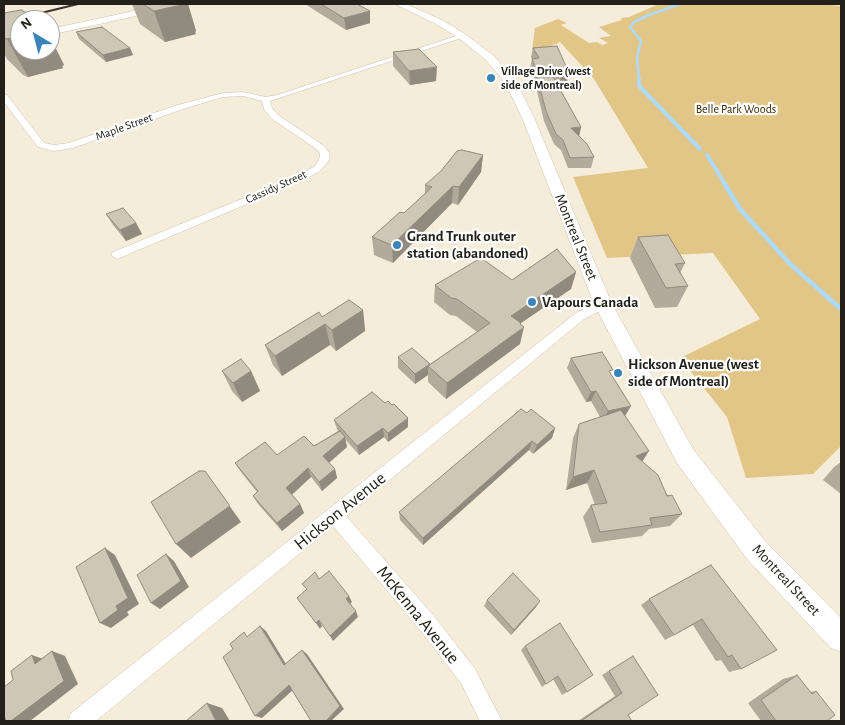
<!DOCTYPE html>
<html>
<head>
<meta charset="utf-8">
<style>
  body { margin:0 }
  #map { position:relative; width:845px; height:725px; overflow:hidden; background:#f5edda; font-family:"Alegreya Sans",sans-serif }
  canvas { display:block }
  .frame { position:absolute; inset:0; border:5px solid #232019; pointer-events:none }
  .north { position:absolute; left:10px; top:10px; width:50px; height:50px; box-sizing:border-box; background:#fff; border:1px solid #a7a6a3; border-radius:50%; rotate:323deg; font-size:14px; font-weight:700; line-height:20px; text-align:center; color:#232019 }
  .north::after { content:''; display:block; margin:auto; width:18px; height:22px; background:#3a84b8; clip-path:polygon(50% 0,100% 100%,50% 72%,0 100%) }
</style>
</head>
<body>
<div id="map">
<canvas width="845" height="725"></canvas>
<div class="frame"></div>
<div class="north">N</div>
</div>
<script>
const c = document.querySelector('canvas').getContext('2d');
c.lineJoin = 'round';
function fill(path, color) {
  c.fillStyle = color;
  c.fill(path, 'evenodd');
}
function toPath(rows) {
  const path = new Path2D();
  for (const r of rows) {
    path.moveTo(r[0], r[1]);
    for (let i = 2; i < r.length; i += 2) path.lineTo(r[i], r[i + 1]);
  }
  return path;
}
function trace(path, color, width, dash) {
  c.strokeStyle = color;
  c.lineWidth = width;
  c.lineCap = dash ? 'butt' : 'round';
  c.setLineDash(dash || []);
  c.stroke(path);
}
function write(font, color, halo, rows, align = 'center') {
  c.font = font + ' "Alegreya Sans",sans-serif';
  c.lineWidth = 4.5;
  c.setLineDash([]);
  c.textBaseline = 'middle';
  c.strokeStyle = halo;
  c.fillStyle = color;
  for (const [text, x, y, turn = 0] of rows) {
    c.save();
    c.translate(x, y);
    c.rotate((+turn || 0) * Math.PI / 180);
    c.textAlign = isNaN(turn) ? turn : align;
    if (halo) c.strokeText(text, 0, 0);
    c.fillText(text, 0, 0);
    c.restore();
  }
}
fill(toPath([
  [659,4,817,4,841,6,841,446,813,474,746,478,727,417,680,358,760,319,713,253,607,258,573,177,648,168,594,79,560,42,538,52,532,50,535,28,558,19,567,23,561,25,589,43,597,42,603,45,608,43,599,38,611,36,599,27,622,20,621,18,629,17]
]), '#e1c688');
trace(toPath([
  [639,80,637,57,641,41,630,27,634,22,649,15,680,4]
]), '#aedafd', 2.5);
trace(toPath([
  [639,79,639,86,700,149],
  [707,155,725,184]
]), '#aedafd', 4);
trace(toPath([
  [724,183,740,209,791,265,841,309]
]), '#aedafd', 4.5);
const street = toPath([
  [462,34,464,35,464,37,270,101,272,108,278,115,324,146,330,154,329,160,321,170,306,179,117,259,111,255,113,252,300,175,315,166,319,160,320,154,318,150,272,119,264,109,262,101,243,96,223,97,180,110,73,148,54,151,38,147,4,102,4,95,7,95,44,143,54,145,69,143,174,106,223,93,243,92,266,97,277,95,462,34],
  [603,300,609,304,607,307,584,319,346,516,434,616,475,669,502,721,480,721,461,683,420,630,333,526,96,721,68,721,71,713,576,313,603,300]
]);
const secondary = toPath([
  [166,4,180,4,176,7,50,35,50,29,166,4],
  [395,4,406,4,442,20,465,34,494,56,517,83,535,120,612,304,693,449,765,541,841,618,841,652,831,648,747,559,677,463,594,304,523,120,506,84,486,60,459,38,436,24,395,4]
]);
trace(street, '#cbc3b1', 1);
trace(secondary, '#cbc3b1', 1);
fill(street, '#fff');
fill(secondary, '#fff');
trace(toPath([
  [4,22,78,4]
]), '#3a362e', 2);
fill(toPath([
  [132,4,188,4,196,31,195,32,196,34,165,42,140,24],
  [305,4,357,4,370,23,346,30],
  [4,13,50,50,50,37,64,65,62,66,63,68,28,77,23,75,7,59,4,53],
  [76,32,130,48,133,55,106,62,79,39],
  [557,46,567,83,558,85,581,127,579,136,594,157,591,168,568,168,561,150,554,144,544,121,536,87,536,83,530,68,532,59,531,57,533,48],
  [393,52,436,81,410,85,393,66],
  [483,155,481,172,458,205,452,203,393,263,374,255,372,237,404,213,425,194,425,185],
  [106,214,136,223,142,234,126,241,113,225],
  [638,237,685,263,680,273,688,286,677,307,655,308,630,258],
  [576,272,571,289,521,323,520,344,446,399,428,382,428,375,415,384,398,368,398,357,430,364,477,332,456,316,450,315,434,302,435,285,512,280],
  [363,310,365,331,336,351,330,345,282,376,273,365,265,345,322,317],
  [571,358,611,374,625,416,642,461,682,514,670,526,649,529,642,536,592,543,583,517,591,505,595,505,587,483,566,490,573,438,579,424,600,417,591,401,586,402,567,368],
  [222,371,251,371,260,391,242,402,232,391],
  [527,413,555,428,552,438,533,454,529,450,423,545,400,520,399,512],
  [334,420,408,427,388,442,384,437,359,455,345,439,347,447,329,463,335,469,337,478,322,491,311,477,292,495,300,504,304,513,282,531,258,504,253,496,257,492,241,472,235,463,277,455,314,446,338,431,337,429],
  [841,462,841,494,823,480,834,467],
  [711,565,741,669,729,672,721,660,716,661,693,625,665,640,641,605,649,599],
  [487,600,536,607,511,635,484,606],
  [560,623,567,692,562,695,553,679,542,687,521,650,525,646],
  [633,656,628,715,632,721,578,721,615,696,602,675],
  [797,675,810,692,816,691,827,721,761,721,748,703,783,679]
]), '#b2ab9c');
fill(toPath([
  [184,4,188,4,196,31,195,32,196,34,165,42,154,11],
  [370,11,370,23,346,30,344,18],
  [20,36,20,50,50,50,50,37,64,65,62,66,63,68,28,77,7,39],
  [130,48,133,55,106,62,103,55],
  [437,67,436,81,410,85,409,71],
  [569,73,567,83,560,85,561,75],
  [581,127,579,137,571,128],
  [483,155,481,172,458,205,459,187],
  [453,186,452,203,393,263,392,245],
  [136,223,142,234,126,241,120,230],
  [576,272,571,289,521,323,520,331,524,327,520,344,446,399,447,383,511,316],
  [363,310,365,331,336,351,332,330],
  [325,324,330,345,282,376,275,356],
  [430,364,428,366,428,375,415,384,415,374],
  [251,371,260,391,242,402,233,383],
  [596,391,591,401,586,402,591,392],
  [631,406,625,416,603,421,608,411],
  [408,418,408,427,388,442,388,433],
  [383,428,384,437,359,455,357,446],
  [555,428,552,438,533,454,537,445],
  [345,437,347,447,326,465,323,456],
  [532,441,529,450,423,545,423,538],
  [649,451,640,465,636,456],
  [308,468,311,477,290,496,286,488],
  [335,469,337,478,322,491,319,482],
  [594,470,587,483,566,490,573,477],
  [205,471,241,522,191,558,176,544],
  [300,504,304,513,282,531,277,523],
  [105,548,115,555,139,604,127,612,129,615,111,628,100,623,116,606],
  [166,554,174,561,189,587,160,609,151,603],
  [349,596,352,602,349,605,346,599],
  [540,601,536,607,511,635,514,630],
  [356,611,358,617,333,641,330,636],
  [319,620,322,626,320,629,316,623],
  [260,626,266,631,289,669,284,665],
  [302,650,307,654,344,709,331,721,326,721],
  [52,651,65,656,78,684,30,721,11,721],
  [32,655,46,660,35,664],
  [289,685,294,689,262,718,255,716],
  [207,703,222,708,230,721,216,721]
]), '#918b7f');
const building = toPath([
  [143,4,186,4,154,11,143,4],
  [321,4,357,4,370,11,344,18,321,4],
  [21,10,29,14,36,20,20,20,20,36,7,39,4,38,4,13,21,10],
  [102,27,130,48,103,55,76,32,102,27],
  [557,46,569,73,561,75,539,76,532,59,539,58,533,48,557,46],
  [419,49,437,67,409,71,393,52,419,49],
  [537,77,553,77,581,127,571,128,587,144,594,157,570,158,563,140,556,134,546,111,537,77],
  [462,150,483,155,459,187,453,186,392,245,372,237,400,212,404,213,432,187,425,185,441,171,457,151,462,150],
  [123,208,136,223,120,230,106,214,123,208],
  [668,235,685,263,675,264,688,286,666,288,638,237,668,235],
  [557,249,576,272,511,316,521,323,520,324,524,327,447,383,428,366,490,323,457,299,451,298,435,285,481,258,512,280,557,249],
  [349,300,363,310,332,330,325,324,275,356,265,345,319,312,322,317,349,300],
  [412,348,430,364,415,374,398,357,412,348],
  [602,352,613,370,609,371,631,406,608,411,596,391,591,392,571,358,602,352],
  [241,359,251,371,233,383,222,371,241,359],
  [372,392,385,403,388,401,392,405,394,404,408,418,388,433,383,428,357,446,334,420,372,392],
  [521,409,527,413,531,409,555,428,537,445,532,441,423,538,399,512,521,409],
  [621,410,649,451,636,456,658,475,667,496,672,495,682,514,650,518,652,525,600,532,591,505,607,503,594,470,573,477,579,424,621,410],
  [340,431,345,437,323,456,335,469,319,482,308,468,286,488,300,504,277,523,253,496,258,491,235,463,265,442,277,455,304,436,314,446,340,431],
  [199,471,205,471,230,506,176,544,151,502,199,471],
  [105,548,128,598,116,606,118,610,100,623,76,567,105,548],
  [166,554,181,581,151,603,137,575,166,554],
  [711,565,777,650,741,669,732,655,728,657,702,619,674,635,649,599,711,565],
  [329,571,349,596,346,599,356,611,330,636,319,620,316,623,297,598,307,589,302,584,315,572,319,579,329,571],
  [513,573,540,601,514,630,487,600,513,573],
  [560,623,593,675,567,692,558,676,546,684,525,646,560,623],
  [260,626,284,665,302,650,340,706,326,721,311,721,289,685,255,716,223,657,233,649,230,644,244,632,247,637,260,626],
  [52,651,64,681,11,721,6,721,4,715,4,687,13,680,11,671,32,655,35,664,52,651],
  [633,656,658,695,628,715,632,721,581,721,622,693,609,671,633,656],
  [797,675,812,694,816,691,835,715,827,721,776,721,761,700,797,675],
  [207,703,216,721,186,721,207,703]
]);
fill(building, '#cfc7b5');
trace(building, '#918b7f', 1);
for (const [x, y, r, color] of [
  [491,78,5,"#3a84b8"],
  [397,245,5,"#3a84b8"],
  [532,302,5,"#3a84b8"],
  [618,373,5,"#3a84b8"]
]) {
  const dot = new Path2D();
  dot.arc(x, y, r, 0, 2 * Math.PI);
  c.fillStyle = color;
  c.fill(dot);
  trace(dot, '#fff', 2);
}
write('bold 12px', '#232019', '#fff', [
  ["Village Drive (west",501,71],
  ["side of Montreal)",501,85]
], 'left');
write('12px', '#352701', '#fff', [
  ["Belle Park Woods",736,109]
]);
write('12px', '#232019', '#fff', [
  ["Maple Street",124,127,-20],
  ["Cassidy Street",276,187,-24]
]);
write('bold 15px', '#232019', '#fff', [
  ["Grand Trunk outer",407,236],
  ["station (abandoned)",407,253],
  ["Vapours Canada",542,302],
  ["Hickson Avenue (west",628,364],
  ["side of Montreal)",628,381]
], 'left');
write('15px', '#232019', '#fff', [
  ["Montreal Street",576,237,68],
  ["Montreal Street",786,580,47]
]);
write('18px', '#232019', '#fff', [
  ["Hickson Avenue",340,511,-39],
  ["McKenna Avenue",418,615,51]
]);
</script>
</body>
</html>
